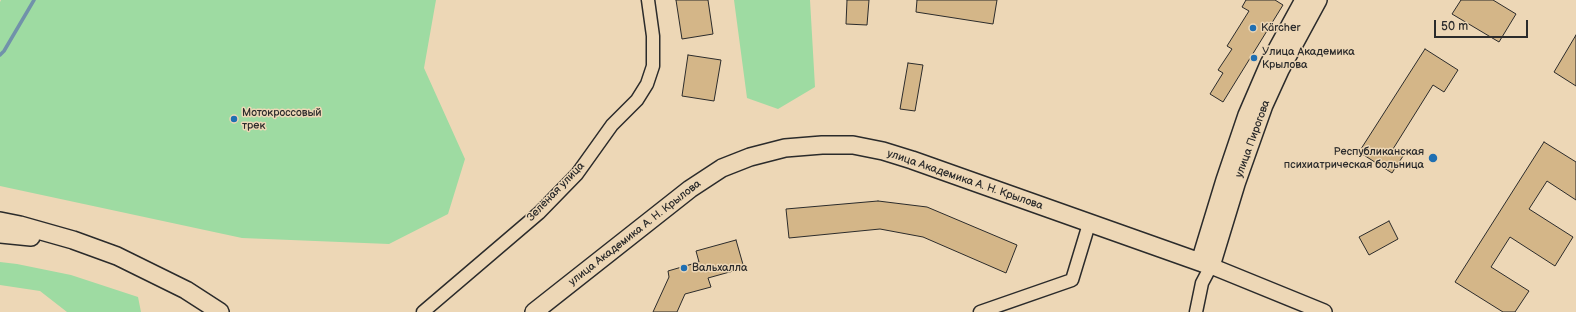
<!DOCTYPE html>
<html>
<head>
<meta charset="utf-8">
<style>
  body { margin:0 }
  #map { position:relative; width:1576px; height:312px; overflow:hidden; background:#edd7b6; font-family:"Balsamiq Sans",sans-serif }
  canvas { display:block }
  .scale { position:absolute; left:1434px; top:20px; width:94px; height:18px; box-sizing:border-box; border:2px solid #2b2b2b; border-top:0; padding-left:5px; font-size:12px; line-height:14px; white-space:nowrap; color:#2b2b2b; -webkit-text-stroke:3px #edd7b6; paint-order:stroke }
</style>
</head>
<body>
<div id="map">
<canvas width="1576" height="312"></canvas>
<div class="scale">50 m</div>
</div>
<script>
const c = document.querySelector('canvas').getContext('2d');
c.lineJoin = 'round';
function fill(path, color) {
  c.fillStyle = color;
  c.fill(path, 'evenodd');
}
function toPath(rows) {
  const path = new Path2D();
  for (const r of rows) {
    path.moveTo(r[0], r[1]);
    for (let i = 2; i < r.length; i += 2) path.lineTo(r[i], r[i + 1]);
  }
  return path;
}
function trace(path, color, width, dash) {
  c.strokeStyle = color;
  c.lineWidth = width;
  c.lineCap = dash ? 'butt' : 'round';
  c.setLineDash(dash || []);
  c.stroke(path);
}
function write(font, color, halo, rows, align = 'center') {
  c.font = font + ' "Balsamiq Sans",sans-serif';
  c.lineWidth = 3;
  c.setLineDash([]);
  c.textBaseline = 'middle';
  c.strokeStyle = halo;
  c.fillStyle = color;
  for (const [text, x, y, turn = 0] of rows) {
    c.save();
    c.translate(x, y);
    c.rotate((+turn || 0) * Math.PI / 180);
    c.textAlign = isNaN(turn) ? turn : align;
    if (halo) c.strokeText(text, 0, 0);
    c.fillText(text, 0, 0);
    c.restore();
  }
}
fill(toPath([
  [1,0,436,0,424,68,465,159,448,214,389,244,242,238,0,186,0,2],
  [734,0,810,0,815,87,778,109,747,98],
  [0,262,17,264,71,275,138,297,141,312,67,312,40,291,0,285]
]), '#9edba2');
trace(toPath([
  [0,55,4,51,34,0]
]), '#7192aa', 3.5);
const building = toPath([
  [676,0,708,0,713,34,682,39,676,0],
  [847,0,869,0,867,25,846,24,847,0],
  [917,0,997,0,993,24,916,12,917,0],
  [1246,0,1275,0,1283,5,1223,102,1210,94,1223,73,1218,70,1232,49,1227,46,1249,11,1242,7,1246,0],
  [1461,0,1493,0,1516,14,1499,42,1452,14,1461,0],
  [1576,35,1576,86,1554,72,1576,35],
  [1425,49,1458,70,1444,92,1433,85,1393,149,1403,156,1392,173,1359,152,1425,49],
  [688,55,721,60,714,101,682,96,688,55],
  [908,63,923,65,915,111,900,109,908,63],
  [1544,142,1576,162,1576,200,1547,181,1529,209,1573,237,1555,266,1510,237,1491,267,1529,291,1515,312,1503,312,1455,282,1544,142],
  [878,201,927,207,1017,245,1006,273,923,237,880,229,789,238,786,209,878,201],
  [1389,221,1398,239,1369,255,1359,237,1389,221],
  [736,240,744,268,708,278,711,287,685,294,677,312,653,312,669,277,668,271,699,262,696,251,736,240]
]);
fill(building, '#d4b688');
trace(building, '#2b2b2b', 1);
const minor = toPath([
  [423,312,539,213,577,174,612,125,637,100,647,84,653,66,653,36,648,0],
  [980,312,1072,280,1089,224],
  [1196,312,1202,283,1211,266]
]);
const tertiary = toPath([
  [1211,266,1324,312]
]);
const secondary = toPath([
  [0,221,20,225,73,240,117,256,186,290,220,312],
  [0,234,31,237],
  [1200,262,1225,180,1247,115,1269,64,1304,0],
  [534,312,690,189,722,168,750,157,785,148,822,145,853,145,883,151,912,160,1211,266,1236,184,1264,105,1280,70,1318,0]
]);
trace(minor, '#2b2b2b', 15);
trace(tertiary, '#2b2b2b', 18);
trace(secondary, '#2b2b2b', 20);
trace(minor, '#edd7b6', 12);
trace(tertiary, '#edd7b6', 15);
trace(secondary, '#edd7b6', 17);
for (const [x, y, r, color] of [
  [1253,28,4,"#1f6fb2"],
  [1254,58,4,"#1f6fb2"],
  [234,119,4,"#1f6fb2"],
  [1433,158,5,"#1f6fb2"],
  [684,268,4,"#1f6fb2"]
]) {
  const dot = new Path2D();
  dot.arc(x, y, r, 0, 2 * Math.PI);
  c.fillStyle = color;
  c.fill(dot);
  trace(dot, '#edd7b6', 1.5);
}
write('11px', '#2b2b2b', '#edd7b6', [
  ["Kärcher",1261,28],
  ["Улица Академика",1262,52],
  ["Крылова",1262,65],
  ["Мотокроссовый",242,113],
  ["трек",242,126],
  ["Республиканская",1424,152,"right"],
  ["психиатрическая больница",1424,165,"right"],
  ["Вальхалла",692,268]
], 'left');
write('11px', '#2b2b2b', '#edd7b6', [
  ["улица Пирогова",1253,139,-70],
  ["улица Академика А. Н. Крылова",965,180,19],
  ["Зелёная улица",556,192,-46],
  ["улица Академика А. Н. Крылова",635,233,-38]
]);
</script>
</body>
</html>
